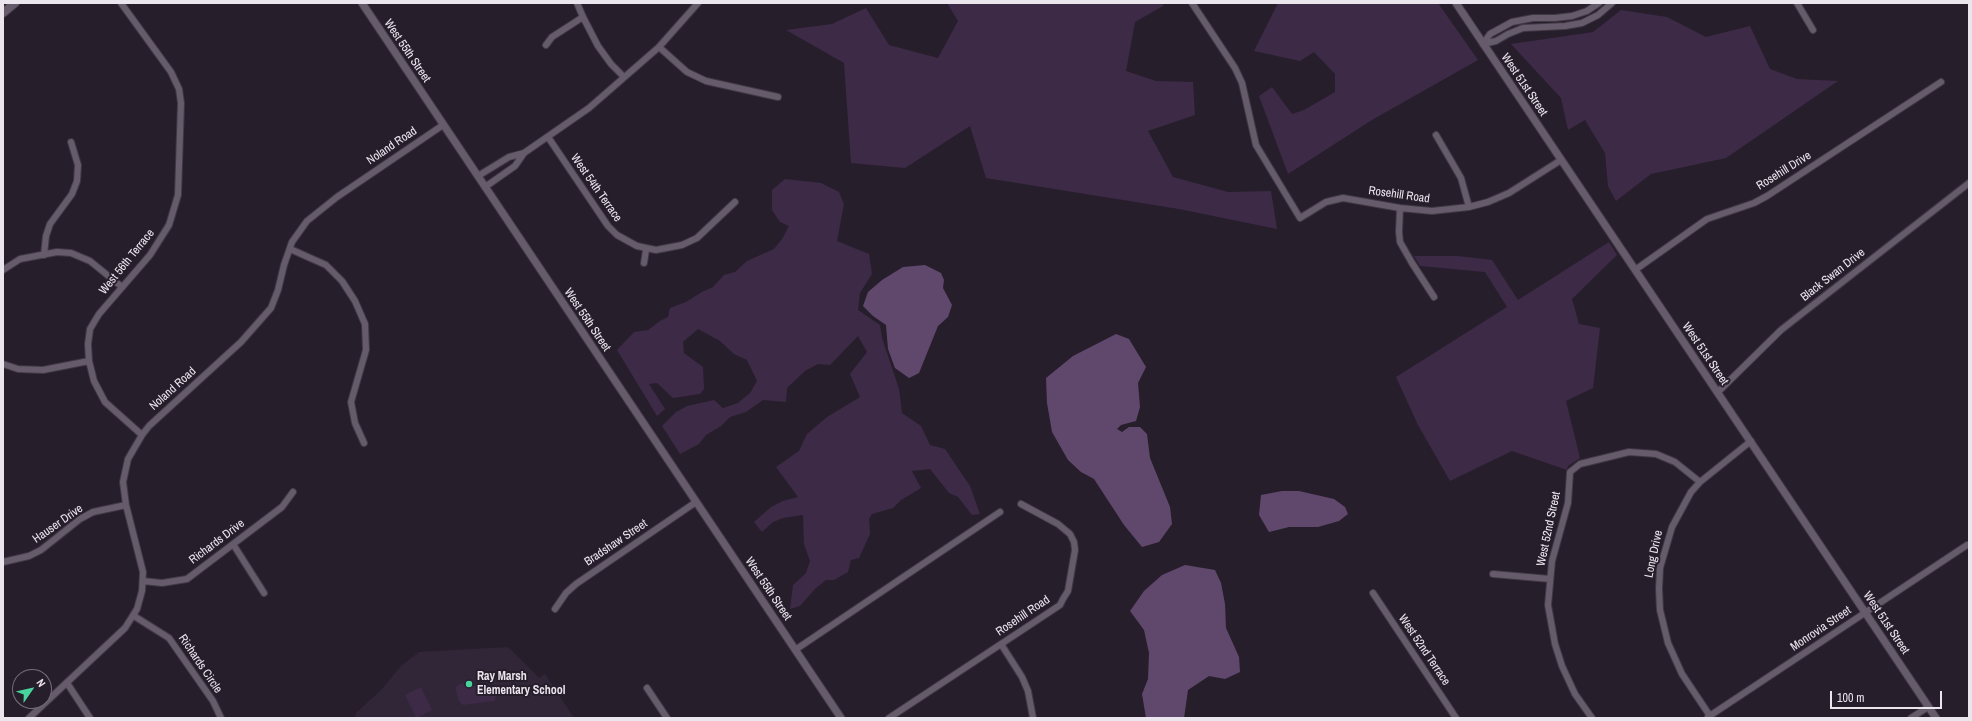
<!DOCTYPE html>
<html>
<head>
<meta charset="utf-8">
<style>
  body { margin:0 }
  #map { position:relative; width:1972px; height:721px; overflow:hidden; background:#271e2c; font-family:"Archivo Narrow",sans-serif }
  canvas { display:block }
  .frame { position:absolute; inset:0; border:4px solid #ebe5ee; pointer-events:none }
  .north { position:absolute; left:12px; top:669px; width:40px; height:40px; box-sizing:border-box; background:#271e2c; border:1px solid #756e7a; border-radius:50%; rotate:56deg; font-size:11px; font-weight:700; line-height:16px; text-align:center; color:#ebe5ee }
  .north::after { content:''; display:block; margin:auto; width:14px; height:18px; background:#47d49d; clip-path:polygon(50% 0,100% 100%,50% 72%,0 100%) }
  .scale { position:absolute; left:1830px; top:691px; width:112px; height:18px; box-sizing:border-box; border:2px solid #ebe5ee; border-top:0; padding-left:5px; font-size:12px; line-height:14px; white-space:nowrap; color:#ebe5ee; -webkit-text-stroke:3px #271e2c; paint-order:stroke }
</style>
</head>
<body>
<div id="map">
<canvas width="1972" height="721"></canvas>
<div class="frame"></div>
<div class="north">N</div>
<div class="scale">100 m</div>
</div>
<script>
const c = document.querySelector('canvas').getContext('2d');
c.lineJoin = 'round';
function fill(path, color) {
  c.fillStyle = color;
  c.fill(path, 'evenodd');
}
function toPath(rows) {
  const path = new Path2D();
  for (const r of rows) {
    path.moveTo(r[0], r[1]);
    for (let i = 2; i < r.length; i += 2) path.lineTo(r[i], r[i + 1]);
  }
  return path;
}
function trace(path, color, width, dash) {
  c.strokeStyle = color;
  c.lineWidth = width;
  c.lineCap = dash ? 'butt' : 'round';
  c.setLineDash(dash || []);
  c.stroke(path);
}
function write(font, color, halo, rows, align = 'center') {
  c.font = font + ' "Archivo Narrow",sans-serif';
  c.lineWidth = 4;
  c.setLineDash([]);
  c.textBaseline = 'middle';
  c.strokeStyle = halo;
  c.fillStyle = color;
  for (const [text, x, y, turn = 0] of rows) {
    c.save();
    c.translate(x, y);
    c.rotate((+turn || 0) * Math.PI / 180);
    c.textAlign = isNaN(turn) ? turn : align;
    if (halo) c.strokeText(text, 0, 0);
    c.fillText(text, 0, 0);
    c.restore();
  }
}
fill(toPath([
  [508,647,539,678,545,674,574,718,355,718,356,713,381,690,401,666,419,652]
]), '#312538');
fill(toPath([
  [947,3,1163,3,1163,6,1135,22,1126,71,1156,81,1193,82,1195,115,1148,131,1173,177,1228,192,1271,191,1277,229,1179,209,986,178,970,126,905,168,851,163,844,63,786,30,832,24,866,8,889,45,938,58,958,21],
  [1278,3,1438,3,1478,60,1372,120,1288,174,1259,96,1272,87,1292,114,1304,110,1335,92,1335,74,1314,52,1300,61,1254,51],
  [1621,10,1667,17,1706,37,1750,26,1770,69,1797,79,1838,81,1726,158,1651,174,1616,201,1608,186,1605,153,1585,120,1568,130,1561,98,1511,44,1593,32],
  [785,179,821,183,839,192,844,204,837,241,869,254,872,274,860,293,858,310,880,325,882,338,899,389,902,413,921,426,930,445,945,449,970,486,980,514,972,515,958,497,949,493,930,469,912,471,921,488,901,500,893,508,872,514,869,519,870,534,859,558,851,560,848,572,834,580,826,580,815,589,800,606,790,609,793,585,806,573,810,561,804,544,803,515,783,518,773,522,762,532,754,522,771,507,783,501,798,497,776,467,799,451,807,434,827,417,860,397,850,374,867,352,858,336,830,365,818,364,805,371,787,388,786,402,763,400,746,412,730,417,721,426,706,435,699,444,680,454,662,426,676,412,687,406,714,400,723,408,738,403,750,393,757,381,747,360,734,354,720,341,698,329,683,342,684,353,703,367,704,389,700,394,673,398,657,383,649,384,665,409,657,416,617,350,634,332,648,330,660,321,668,317,670,308,686,302,702,292,713,287,724,275,735,272,747,261,774,249,782,239,789,226,780,222,772,210,772,190],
  [1609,242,1617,255,1572,299,1579,324,1600,328,1593,388,1566,401,1580,458,1568,466,1567,470,1512,451,1450,481,1418,425,1396,377,1507,307,1485,272,1420,266,1414,256,1458,256,1492,260,1518,300],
  [462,683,490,689,496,693,495,701,463,705,459,701,455,687],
  [421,687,432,710,416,718,405,695]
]), '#3d2a46');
fill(toPath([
  [925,265,941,273,944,280,943,288,952,305,948,317,938,326,919,373,909,378,895,368,888,349,886,325,873,316,863,306,868,292,882,280,903,267],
  [1116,334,1129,339,1146,367,1138,383,1140,407,1136,421,1121,425,1117,429,1122,432,1129,427,1140,427,1147,434,1150,458,1170,507,1172,524,1159,542,1142,547,1124,525,1094,479,1081,472,1068,460,1052,432,1047,403,1046,378,1073,356],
  [1282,491,1299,491,1334,499,1345,507,1348,514,1339,521,1318,527,1289,527,1269,532,1259,515,1261,495],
  [1185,565,1215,570,1221,583,1225,604,1226,628,1239,657,1240,672,1225,679,1209,676,1188,690,1184,718,1146,718,1142,694,1148,679,1149,653,1144,630,1130,611,1144,591,1162,575]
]), '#60486d');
const minor = toPath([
  [121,3,171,72,179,89,181,103,178,195,169,225,150,255,99,314,90,329,88,344,89,361,94,381,105,402,142,435],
  [577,3,583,17,598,46,611,64,624,77],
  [1192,3,1235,68,1242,83,1256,145,1300,218,1326,202,1343,198,1400,208,1432,211,1469,207,1488,202,1509,193,1561,160],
  [1797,3,1813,30],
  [1483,44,1496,41,1508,34,1523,28,1565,26,1582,23,1598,15,1612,3],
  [1483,44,1490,34,1512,22,1533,18,1555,18,1572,16,1587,11,1599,3],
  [546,45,552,37,583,17],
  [659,47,687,72,706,81,778,97],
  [1436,135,1461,178,1469,207],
  [548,137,608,226,617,235,637,246,656,250,682,245,697,238,735,202],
  [478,176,509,157,524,153,589,108,659,47,698,3],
  [485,187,515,166,524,153],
  [1400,208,1399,232,1400,242,1412,263,1434,297],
  [290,249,326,265,342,281,355,301,365,324,366,350,351,402,355,423,364,443],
  [44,255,46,236,50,224,72,194,77,181,78,165,71,142],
  [644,263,646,250],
  [3,270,20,259,57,252,71,253,90,261,122,287],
  [1635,270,1707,219,1754,203,1767,196,1941,82],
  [3,364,18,369,43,370,89,361],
  [1718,392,1781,330,1969,183],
  [233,544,264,593],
  [3,562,29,556,41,550,80,519,93,512,126,505],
  [1493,574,1550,579],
  [143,581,162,583,187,579,282,507,293,492],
  [1373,593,1456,718],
  [555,609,566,593,576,584,696,502],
  [134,616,169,638,213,701,221,718],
  [1001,644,1022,677,1028,691,1033,718],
  [795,650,1000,512],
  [67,683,90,718],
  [647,688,667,718],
  [1710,716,1682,674,1668,643,1660,610,1659,589,1660,568,1672,527,1691,492,1700,482,1751,441],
  [1708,717,1967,545],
  [29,718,125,628,137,609,142,591,143,572,126,505,123,482,128,459,142,435,149,426,241,342,271,308,278,290,284,265,292,242,307,221,337,197,443,125],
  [889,718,1045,615,1060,605,1063,599,1068,591,1075,550,1074,542,1070,534,1058,524,1021,504],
  [1592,718,1575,694,1562,666,1555,644,1548,605,1552,561,1568,503,1570,472,1580,464,1629,452,1656,454,1675,462,1700,482],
  [1911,718,1928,707]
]);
const tertiary = toPath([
  [362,3,841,718],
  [1456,3,1936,718]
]);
const secondary = toPath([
  [3,13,15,3]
]);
trace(minor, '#403944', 8);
trace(tertiary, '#403944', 9);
trace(secondary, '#403944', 10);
trace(minor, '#655b6a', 6);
trace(tertiary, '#655b6a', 7);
trace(secondary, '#655b6a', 8);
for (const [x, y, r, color] of [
  [469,684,4,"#47d49d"]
]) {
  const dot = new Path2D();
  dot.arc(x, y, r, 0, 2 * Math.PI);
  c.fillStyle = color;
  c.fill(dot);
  trace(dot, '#271e2c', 1.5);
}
write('12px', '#ebe5ee', '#271e2c', [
  ["West 55th Street",407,51,56],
  ["West 51st Street",1524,85,56],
  ["Noland Road",392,146,-34],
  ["Rosehill Drive",1784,171,-32],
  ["West 54th Terrace",596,188,55],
  ["Rosehill Road",1399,195,8],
  ["West 56th Terrace",127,262,-51],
  ["Black Swan Drive",1833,275,-38],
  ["West 55th Street",587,320,56],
  ["West 51st Street",1705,354,56],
  ["Noland Road",173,389,-42],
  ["Hauser Drive",58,524,-35],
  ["West 52nd Street",1549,529,-78],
  ["Richards Drive",217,542,-37],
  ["Bradshaw Street",616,543,-34],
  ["Long Drive",1654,554,-78],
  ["West 55th Street",768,589,56],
  ["Rosehill Road",1023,616,-34],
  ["West 51st Street",1886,623,56],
  ["Monrovia Street",1821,629,-34],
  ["West 52nd Terrace",1424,650,56],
  ["Richards Circle",200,664,56]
]);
write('bold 12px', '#ebe5ee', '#271e2c', [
  ["Ray Marsh",477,677],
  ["Elementary School",477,691]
], 'left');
</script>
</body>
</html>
